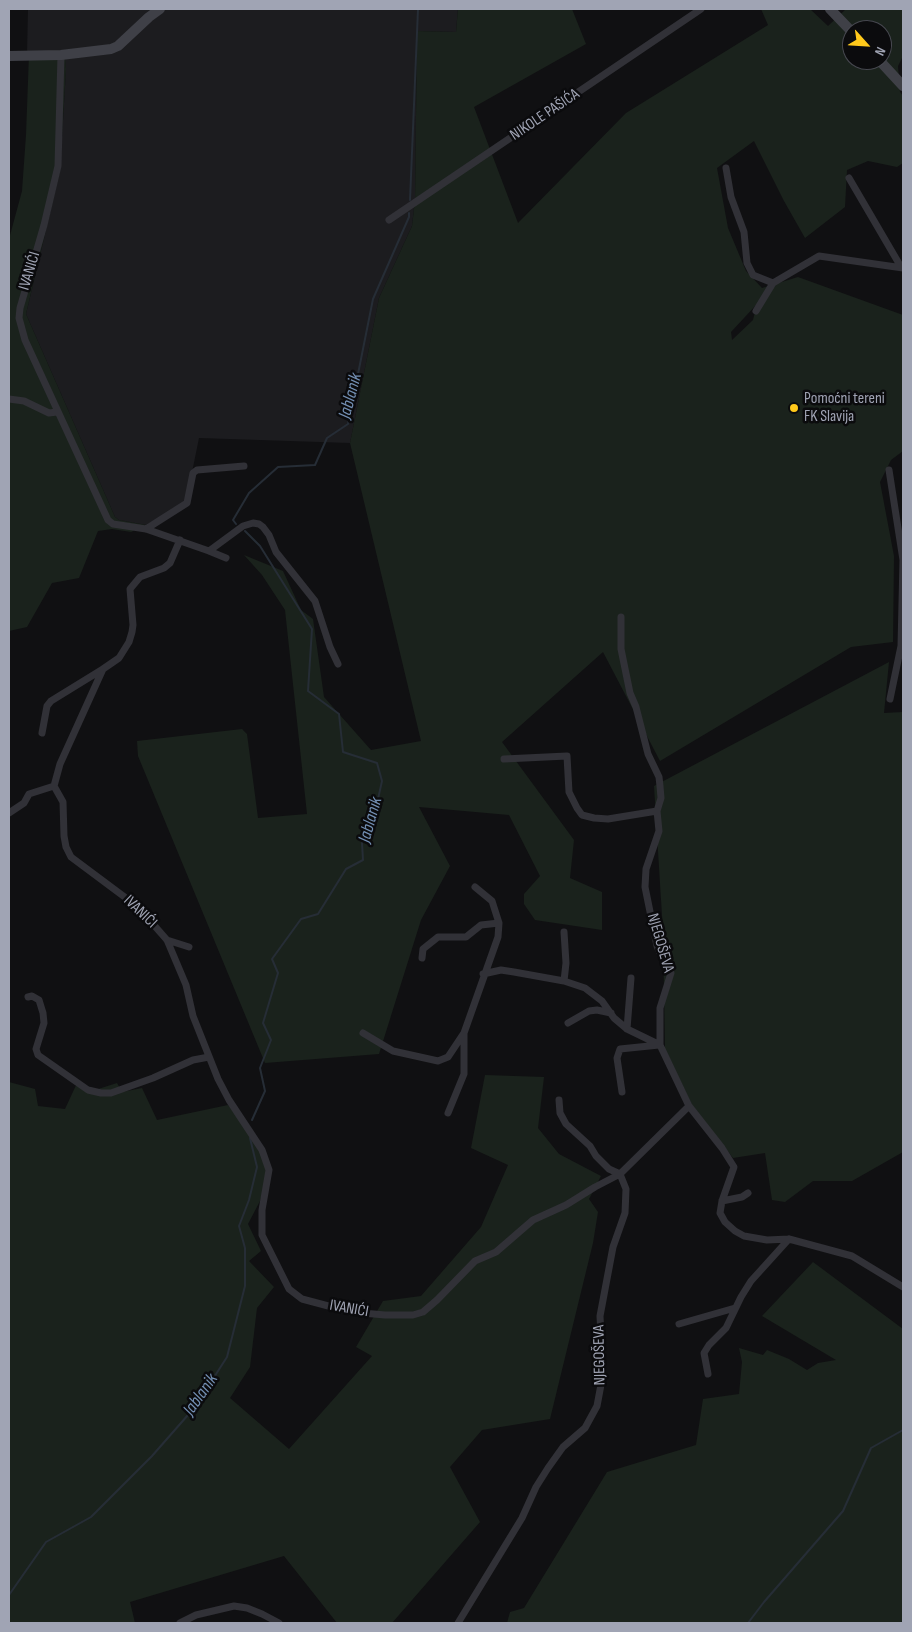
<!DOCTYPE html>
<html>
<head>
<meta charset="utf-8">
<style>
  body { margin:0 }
  #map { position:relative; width:912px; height:1632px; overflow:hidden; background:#101012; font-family:"Sofia Sans Condensed",sans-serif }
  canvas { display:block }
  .frame { position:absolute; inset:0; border:10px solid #a0a4b4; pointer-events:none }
  .north { position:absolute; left:842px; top:20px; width:50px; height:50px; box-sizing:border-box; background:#0b0b0d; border:1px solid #474850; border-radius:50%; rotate:116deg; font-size:14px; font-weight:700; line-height:20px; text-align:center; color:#a0a4b4 }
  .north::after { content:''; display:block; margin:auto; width:18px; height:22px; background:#ffc91b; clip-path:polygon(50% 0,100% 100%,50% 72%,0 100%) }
</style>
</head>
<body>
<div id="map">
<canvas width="912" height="1632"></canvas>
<div class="frame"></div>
<div class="north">N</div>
</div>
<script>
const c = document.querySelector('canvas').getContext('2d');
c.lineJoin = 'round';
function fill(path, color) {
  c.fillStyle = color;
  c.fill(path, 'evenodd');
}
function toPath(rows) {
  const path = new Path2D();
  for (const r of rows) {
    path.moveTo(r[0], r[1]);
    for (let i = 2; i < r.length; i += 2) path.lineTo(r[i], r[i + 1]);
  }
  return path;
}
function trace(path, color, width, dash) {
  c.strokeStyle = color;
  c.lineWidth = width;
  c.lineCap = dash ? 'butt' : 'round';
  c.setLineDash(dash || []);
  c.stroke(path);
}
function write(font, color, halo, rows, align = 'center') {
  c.font = font + ' "Sofia Sans Condensed",sans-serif';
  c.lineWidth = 5;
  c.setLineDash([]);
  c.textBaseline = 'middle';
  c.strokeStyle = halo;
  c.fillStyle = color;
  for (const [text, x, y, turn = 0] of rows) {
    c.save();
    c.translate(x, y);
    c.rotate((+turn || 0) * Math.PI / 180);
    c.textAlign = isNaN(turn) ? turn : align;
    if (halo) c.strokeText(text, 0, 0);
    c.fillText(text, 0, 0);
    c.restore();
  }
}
fill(toPath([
  [28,9,458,9,456,32,417,31,415,200,412,226,379,298,350,443,199,438,186,502,146,525,119,520,115,517,26,314,60,171,66,69,64,53,27,54]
]), '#1c1c1f');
fill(toPath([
  [458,9,572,9,586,44,474,107,518,223,626,113,768,25,761,9,810,9,828,26,846,9,903,9,903,56,898,66,900,92,903,96,903,163,897,167,868,161,847,170,845,207,805,238,784,201,754,141,717,168,728,228,746,271,762,288,798,277,903,315,903,451,891,460,880,482,894,556,893,642,851,647,660,761,603,652,502,742,574,840,570,878,602,892,602,930,535,920,524,904,524,894,540,876,509,815,419,807,450,866,421,920,379,1054,265,1063,138,756,137,741,242,729,247,734,258,818,307,814,285,610,262,575,244,555,283,571,301,610,313,619,324,697,371,750,421,741,350,443,379,298,412,226,415,200,417,31,456,32],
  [852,30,882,30,882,60,852,60],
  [757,304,753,320,732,340,731,332],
  [65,53,66,69,60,171,26,314,115,517,119,520,146,525,131,532,112,529,98,531,79,578,52,583,27,627,9,631,9,239,22,191,26,135,29,54],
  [889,662,884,713,903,712,903,1152,852,1181,813,1181,785,1202,772,1200,765,1153,733,1158,692,1105,665,1049,663,932,654,786],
  [485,1075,544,1077,538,1128,559,1154,601,1176,589,1199,598,1212,593,1243,550,1419,482,1430,450,1467,480,1522,392,1623,337,1623,284,1556,130,1602,135,1623,9,1623,9,1082,35,1089,38,1106,65,1109,78,1081,95,1090,117,1083,122,1092,142,1088,157,1120,228,1105,254,1137,269,1170,260,1201,248,1224,261,1251,249,1261,274,1287,257,1308,250,1367,230,1398,289,1449,372,1356,356,1347,383,1301,421,1296,481,1227,508,1165,471,1148],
  [813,1262,903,1329,903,1623,507,1623,510,1612,524,1608,607,1472,696,1445,703,1399,739,1394,742,1362,739,1348,763,1355,767,1350,789,1359,807,1370,818,1363,836,1360,762,1316]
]), '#1a221c');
trace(toPath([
  [410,200,418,9],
  [236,524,233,520,249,493,278,467,315,465,327,438,348,424,373,299,409,217,409,213],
  [245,531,260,546,312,629,308,691,339,714,343,752,377,763,382,781,374,817,362,843,363,860,346,869,318,914,301,919,272,959,278,973,263,1023,271,1040,260,1068,265,1091,252,1120],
  [9,1595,46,1542,91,1517,152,1456,195,1407,227,1357,245,1286,245,1248,239,1226,249,1200,257,1167,250,1138],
  [748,1623,764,1602,843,1511,871,1448,903,1430]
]), '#262d36', 2);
trace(toPath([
  [61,55,58,166,44,225,20,308,19,318,25,340,108,520,113,524,146,529,209,551,226,558],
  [726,168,731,197,744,232,747,263,753,275,773,283],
  [849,178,901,267],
  [389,220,701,9],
  [756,311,773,283,819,256,903,268],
  [9,399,24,401,49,413,57,412],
  [889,470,903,560,901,646,903,645],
  [146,529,187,503,193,473,197,470,244,466],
  [180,540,170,563,164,568,140,577,130,589,133,625,132,632,129,642,119,658,103,669,60,764,54,786,63,802,64,836,66,847,71,857,138,907,167,940,186,985,193,1016,218,1079,229,1100,262,1150,269,1170,262,1210,262,1235,289,1289,302,1299,351,1312,385,1315,413,1315,423,1312,437,1300,475,1261,496,1252,533,1220,566,1205,595,1187,620,1174],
  [209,551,243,526,253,523,259,524,263,527,269,535,276,552,315,601,330,647,338,664],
  [621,617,621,649,630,693,636,707,648,754,659,777,660,786,661,798,657,811,659,831,646,869,645,887,657,946,661,955,668,965,671,973,660,1008,660,1045,689,1106,722,1148,734,1167,722,1201,720,1213,725,1222,735,1231,744,1236,767,1240,789,1239,852,1256,903,1287],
  [890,699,901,646],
  [42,733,47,706,51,701,103,669],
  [504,759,567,756,569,792,577,808,582,815,594,818,608,819,657,811],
  [9,813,24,803,29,794,54,786],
  [564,932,566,963,564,981],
  [167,940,189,947],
  [422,958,423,949,438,937,466,937,481,925,499,923],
  [483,974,501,970,514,972,564,981,585,988,602,1001,614,1018,627,1029,660,1045],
  [28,997,32,996,39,1000,43,1013,44,1023,36,1049,38,1055,88,1090,101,1093,111,1093,153,1078,193,1060,209,1057],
  [568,1023,589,1011,597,1010,611,1013],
  [627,1029,631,978],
  [363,1033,393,1051,438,1061,448,1057,464,1033,498,937,499,923,492,901,475,887],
  [622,1092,617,1058,620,1049,659,1045],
  [559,1100,560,1113,566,1124,590,1146,596,1156,609,1169,620,1174],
  [448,1113,464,1074,464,1033],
  [722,1201,742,1197,748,1193],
  [679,1324,735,1308],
  [708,1374,704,1353,709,1345,726,1328,741,1297,751,1281,789,1239],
  [180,1623,196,1615,234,1606,247,1608,262,1614,279,1623],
  [458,1623,522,1518,536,1487,548,1468,563,1447,585,1428,597,1406,603,1374,600,1316,613,1247,625,1213,626,1189,620,1174,689,1106]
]), '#313137', 7);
trace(toPath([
  [830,9,852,32],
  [9,56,61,55,111,49,118,46,149,17,160,9],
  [879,60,903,86]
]), '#3f4047', 10);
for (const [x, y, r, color] of [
  [794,408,5,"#ffc91b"]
]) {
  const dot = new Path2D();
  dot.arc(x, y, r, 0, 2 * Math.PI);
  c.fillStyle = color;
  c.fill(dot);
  trace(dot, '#0b0b0d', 2);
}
write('16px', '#a0a4b4', '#0b0b0d', [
  ["NIKOLE PAŠIĆA",545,115,-34],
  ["IVANIĆI",30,271,-73],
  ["IVANIĆI",140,912,44],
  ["NJEGOŠEVA",660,943,74],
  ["IVANIĆI",349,1309,10],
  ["NJEGOŠEVA",600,1355,-91]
]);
write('16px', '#a0a4b4', '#0b0b0d', [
  ["Pomoćni tereni",804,399],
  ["FK Slavija",804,417]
], 'left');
write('italic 18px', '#738fb3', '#0b0b0d', [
  ["Jablanik",351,396,-75],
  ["Jablanik",371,820,-74],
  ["Jablanik",201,1395,-55]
]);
</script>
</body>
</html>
